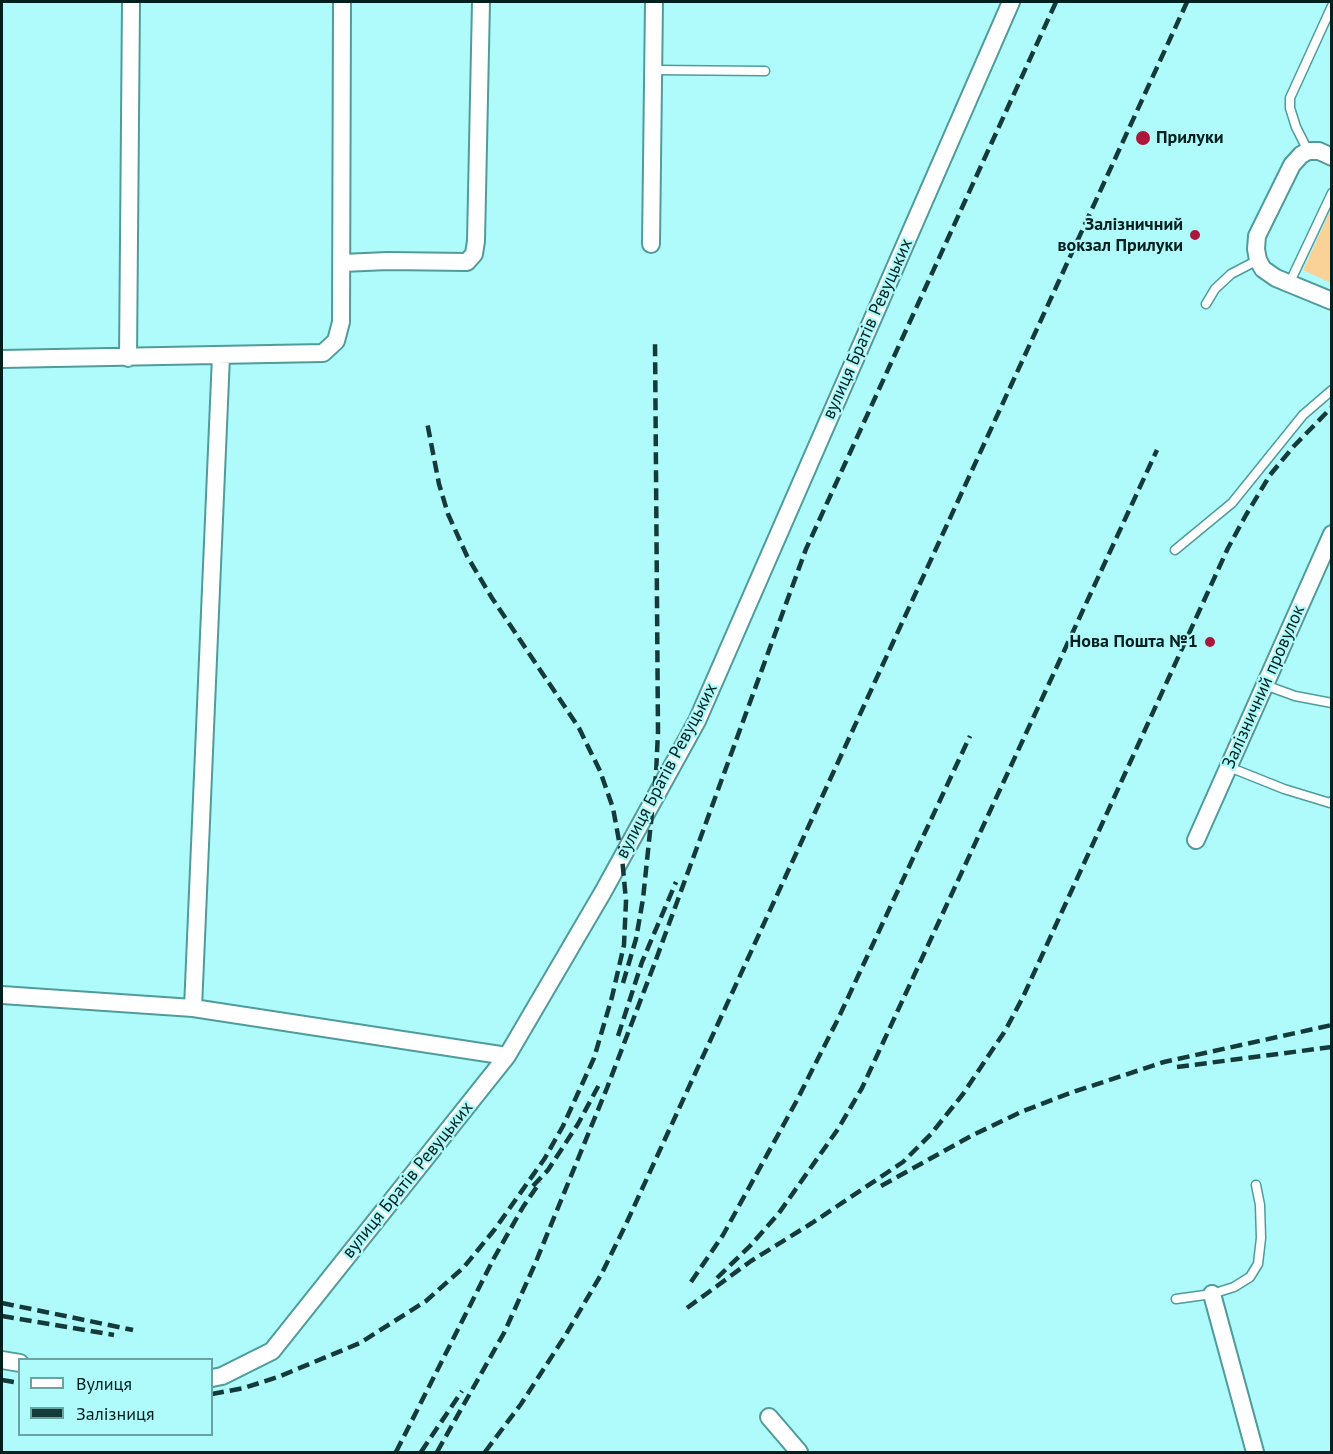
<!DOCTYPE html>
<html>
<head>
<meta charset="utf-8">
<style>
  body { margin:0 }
  #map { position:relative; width:1333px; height:1454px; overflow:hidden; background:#affbfb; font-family:"PT Sans",sans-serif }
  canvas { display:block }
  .frame { position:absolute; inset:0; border:3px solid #001f1f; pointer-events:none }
  .legend { position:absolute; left:18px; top:1358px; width:195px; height:78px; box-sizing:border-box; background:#affbfb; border:2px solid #69a3a3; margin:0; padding:8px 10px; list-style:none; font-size:18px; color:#001f1f }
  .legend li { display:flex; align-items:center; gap:12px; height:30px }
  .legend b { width:30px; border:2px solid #69a3a3 }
</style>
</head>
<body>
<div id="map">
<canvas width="1333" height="1454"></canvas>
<div class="frame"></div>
<ul class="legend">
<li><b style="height:8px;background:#fff"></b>Вулиця</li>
<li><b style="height:8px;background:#153a3a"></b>Залізниця</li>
</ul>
</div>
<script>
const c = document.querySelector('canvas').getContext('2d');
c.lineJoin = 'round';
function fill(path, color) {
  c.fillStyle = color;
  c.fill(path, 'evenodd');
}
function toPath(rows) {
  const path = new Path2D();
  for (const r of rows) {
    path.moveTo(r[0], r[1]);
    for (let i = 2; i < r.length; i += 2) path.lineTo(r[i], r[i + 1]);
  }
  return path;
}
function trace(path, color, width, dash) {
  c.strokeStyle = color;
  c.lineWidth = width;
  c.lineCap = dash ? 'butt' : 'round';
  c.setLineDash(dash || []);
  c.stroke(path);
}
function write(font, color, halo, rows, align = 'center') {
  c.font = font + ' "PT Sans",sans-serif';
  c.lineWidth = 4.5;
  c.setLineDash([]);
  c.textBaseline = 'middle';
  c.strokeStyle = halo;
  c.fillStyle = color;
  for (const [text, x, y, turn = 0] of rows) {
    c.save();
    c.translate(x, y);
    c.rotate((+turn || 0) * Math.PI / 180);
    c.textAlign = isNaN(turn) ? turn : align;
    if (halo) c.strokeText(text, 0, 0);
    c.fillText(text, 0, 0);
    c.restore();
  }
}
fill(toPath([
  [1331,209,1331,283,1303,270]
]), '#fad197');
const service = toPath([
  [654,70,765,71],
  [1308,151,1296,127,1290,108,1290,98,1332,6],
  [1289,284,1332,193],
  [1206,304,1215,289,1231,274,1258,260],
  [1175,550,1232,503,1303,415,1332,390],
  [1265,685,1295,696,1332,703],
  [1229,767,1284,789,1330,803,1332,801],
  [1176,1299,1212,1294,1234,1287,1250,1277,1258,1264,1261,1238,1260,1205,1256,1185]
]);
const minor = toPath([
  [1332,157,1319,151,1308,151,1301,155,1292,165,1257,236,1256,249,1258,260,1263,269,1276,278,1332,301],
  [651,244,654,2],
  [342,263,388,261,467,262,474,254,476,241,481,2],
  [128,358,131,2],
  [2,359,323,353,336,341,341,322,342,2],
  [1196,840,1332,534],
  [2,995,193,1008,507,1056],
  [193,1008,221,356],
  [1212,1294,1255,1452],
  [2,1360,20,1363],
  [212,1378,222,1376,272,1351,507,1056,603,892,697,721,1011,2],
  [769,1417,799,1452]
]);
trace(service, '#509b9b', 11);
trace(minor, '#509b9b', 20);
trace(service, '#fff', 8);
trace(minor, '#fff', 16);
trace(toPath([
  [623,983,636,939,643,899,656,774,658,732,655,341],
  [618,1036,642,962,676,882],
  [1177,1067,1332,1047],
  [533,1186,548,1170,578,1124,601,1081],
  [881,1186,971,1136,1021,1112,1070,1093,1164,1062,1332,1025],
  [717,1278,750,1246,779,1213,838,1129,862,1088,1157,450],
  [691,1282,723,1235,796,1102,838,1019,970,736],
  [2,1303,133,1330],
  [687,1308,751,1261,812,1223,903,1162,931,1134,963,1094,1005,1031,1023,997,1228,548,1246,515,1270,475,1294,446,1332,407],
  [2,1316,114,1335],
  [2,1380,20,1383],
  [212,1394,244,1388,278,1377,360,1343,426,1301,464,1267,495,1229,545,1158,563,1126,594,1058,612,997,624,945,626,901,622,857,613,808,600,771,579,728,492,598,467,556,448,514,439,484,427,422],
  [396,1452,494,1258,523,1207,540,1182],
  [421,1452,462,1391],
  [437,1452,504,1333,535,1264,607,1088,654,965,806,549,1056,2],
  [485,1452,521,1404,565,1336,602,1273,626,1224,1187,2]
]), '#153a3a', 4.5, [12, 6]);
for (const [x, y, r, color] of [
  [1143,138,8,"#ab163a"],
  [1195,235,6,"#ab163a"],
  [1210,642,6,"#ab163a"]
]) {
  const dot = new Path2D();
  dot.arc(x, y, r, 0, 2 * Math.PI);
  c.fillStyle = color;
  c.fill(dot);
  trace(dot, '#affbfb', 2);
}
write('bold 18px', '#001f1f', '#affbfb', [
  ["Прилуки",1156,138,"left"],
  ["Залізничний",1183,225],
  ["вокзал Прилуки",1183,246],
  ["Нова Пошта №1",1198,642]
], 'right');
write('18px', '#001f1f', '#affbfb', [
  ["вулиця Братів Ревуцьких",868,329,-66],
  ["Залізничний провулок",1264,687,-66],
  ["вулиця Братів Ревуцьких",667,771,-62],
  ["вулиця Братів Ревуцьких",408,1180,-51]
]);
</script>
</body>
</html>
